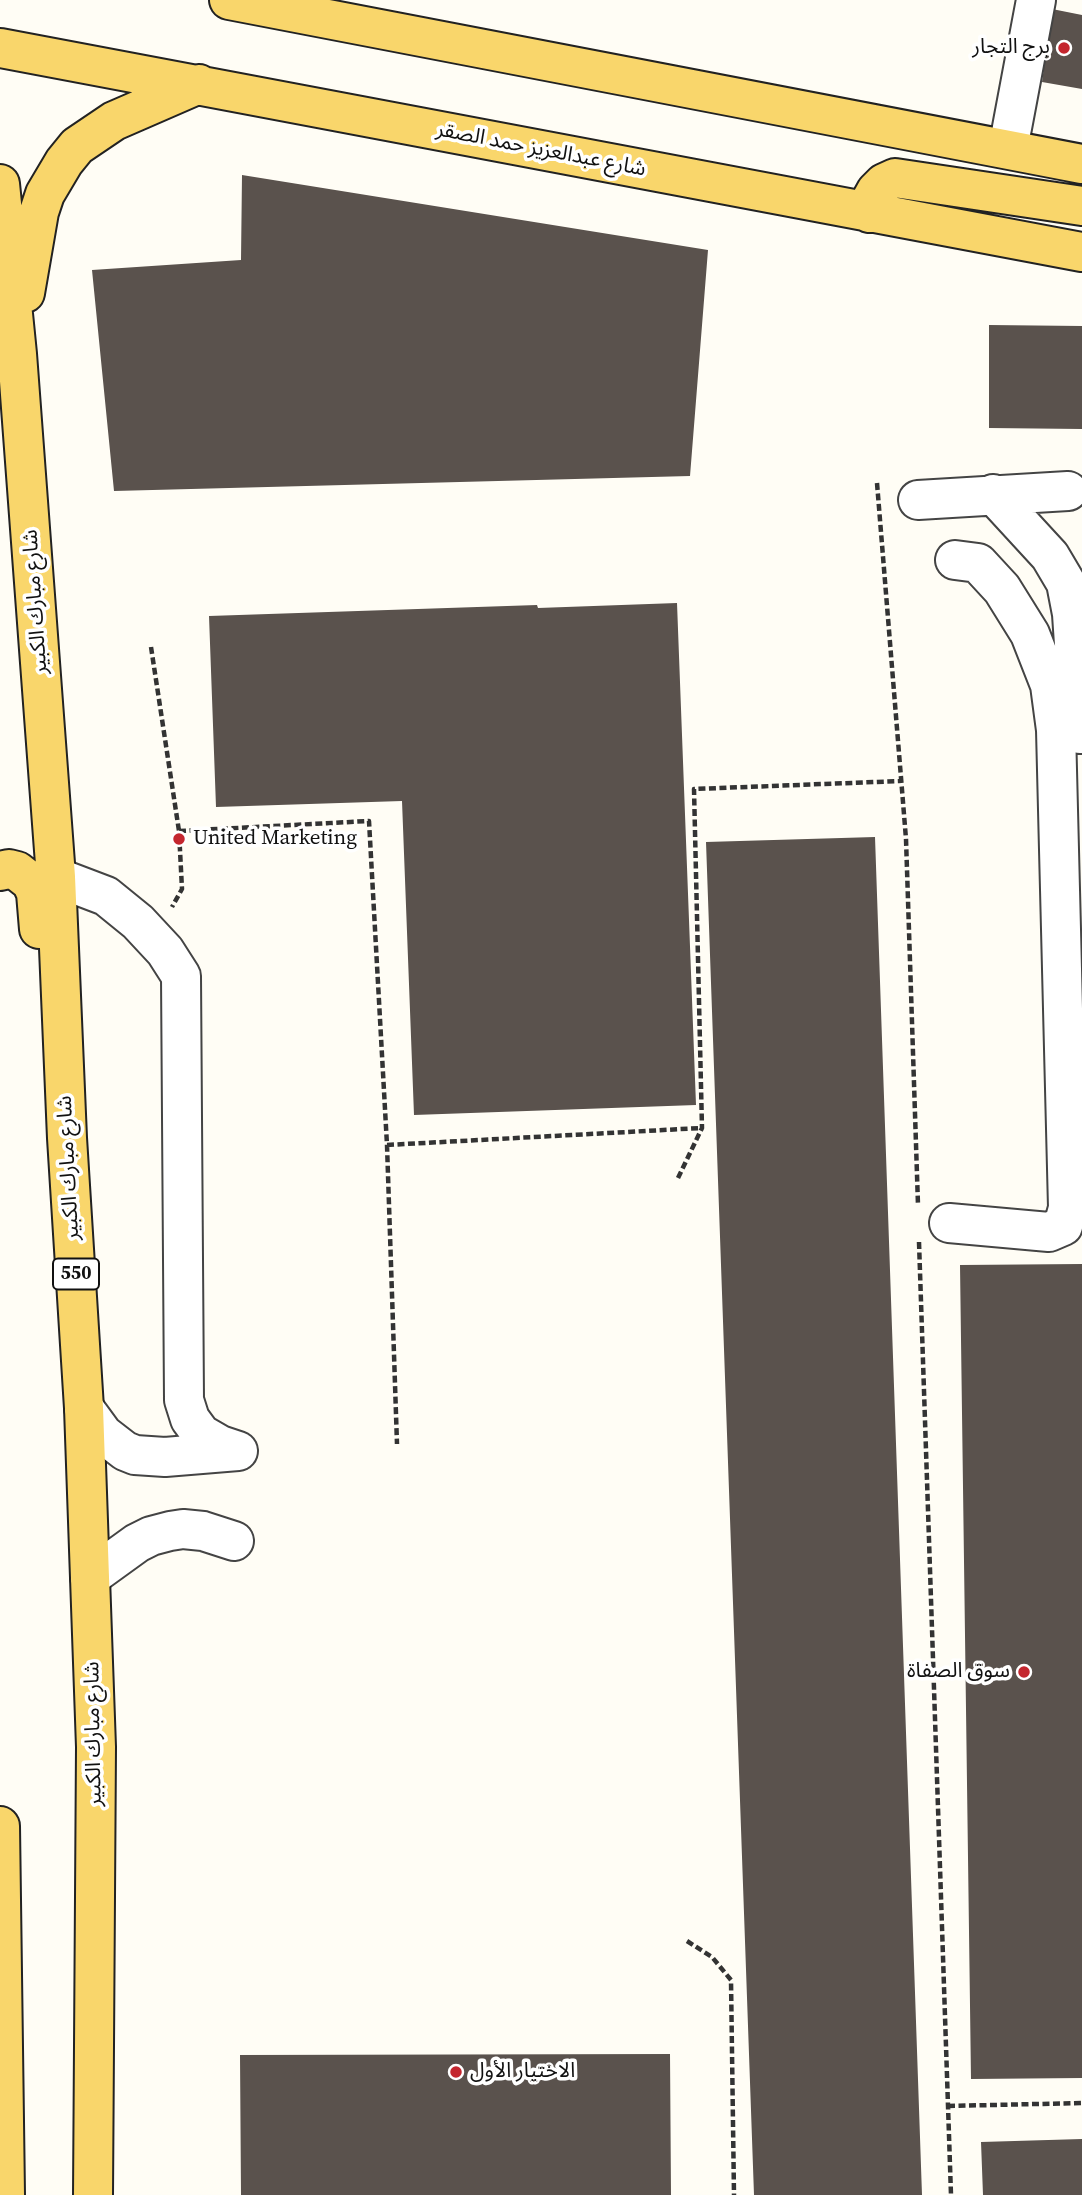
<!DOCTYPE html>
<html>
<head>
<meta charset="utf-8">
<style>
  body { margin:0 }
  canvas { display:block; background:#fffdf5 }
</style>
</head>
<body>
<canvas width="1082" height="2195"></canvas>
<script>
const c = document.querySelector('canvas').getContext('2d');
c.lineJoin = 'round';
function fill(path, color) {
  c.fillStyle = color;
  c.fill(path, 'evenodd');
}
function toPath(rows) {
  const path = new Path2D();
  for (const r of rows) {
    path.moveTo(r[0], r[1]);
    for (let i = 2; i < r.length; i += 2) path.lineTo(r[i], r[i + 1]);
  }
  return path;
}
function trace(path, color, width, dash) {
  c.strokeStyle = color;
  c.lineWidth = width;
  c.lineCap = dash ? 'butt' : 'round';
  c.setLineDash(dash || []);
  c.stroke(path);
}
function write(font, color, halo, rows, align = 'center') {
  c.font = font + ' "Source Serif 4","Noto Sans Arabic",serif';
  c.lineWidth = 7;
  c.setLineDash([]);
  c.textBaseline = 'middle';
  c.strokeStyle = halo;
  c.fillStyle = color;
  for (const [text, x, y, turn = 0] of rows) {
    c.save();
    c.translate(x, y);
    c.rotate((+turn || 0) * Math.PI / 180);
    c.textAlign = isNaN(turn) ? turn : align;
    if (halo) c.strokeText(text, 0, 0);
    c.fillText(text, 0, 0);
    c.restore();
  }
}
fill(toPath([
  [1052,9,1082,15,1082,89,1042,82],
  [242,175,708,250,690,476,114,491,92,270,241,260],
  [989,325,1082,326,1082,429,989,428],
  [677,603,696,1105,414,1115,402,801,216,807,209,616,537,605,538,608],
  [875,837,922,2195,754,2195,706,842],
  [1082,1264,1082,2078,971,2079,960,1265],
  [670,2054,671,2195,241,2195,240,2055],
  [1082,2139,1082,2195,983,2195,981,2142]
]), '#5a524d');
const minor = toPath([
  [1008,149,1036,0],
  [993,494,1050,556,1066,583,1072,614,1080,734],
  [918,500,1068,491],
  [56,877,106,896,138,922,165,951,181,976,184,1400,190,1419,201,1434,220,1445,238,1451],
  [949,1223,1049,1232,1063,1226,1068,1208,1056,730,1050,685,1030,634,1002,589,978,563,955,560],
  [84,1408,103,1434,125,1451,135,1455,165,1457,238,1451],
  [90,1577,137,1543,151,1536,170,1531,183,1529,203,1531,234,1541]
]);
const major = toPath([
  [229,0,1082,164],
  [0,48,1082,252],
  [0,184,17,354,56,877,67,1138,84,1408,96,1747,93,2195],
  [869,213,871,200,876,191,884,183,895,178,1082,206],
  [25,293,39,212,45,194,64,162,77,146,114,121,199,84],
  [0,871,9,869,17,871,31,882,36,893,39,929],
  [0,1826,5,2195]
]);
trace(minor, '#444', 42);
trace(major, '#222', 42);
trace(toPath([
  [877,483,906,839,918,1205],
  [151,647,179,831,182,889,172,907],
  [179,831,369,821,387,1145,397,1444],
  [387,1145,701,1128],
  [678,1178,702,1128,694,789,901,781],
  [919,1242,951,2195],
  [687,1941,712,1957,731,1980,734,2195],
  [948,2106,1082,2103]
]), '#333', 4.5, [7, 3.5]);
trace(minor, '#fff', 38);
trace(major, '#f9d66b', 38);
for (const [x, y, r, color] of [
  [1064,48,7,"#c4262e"],
  [179,839,7,"#c4262e"],
  [1024,1672,7,"#c4262e"],
  [456,2072,7,"#c4262e"]
]) {
  const dot = new Path2D();
  dot.arc(x, y, r, 0, 2 * Math.PI);
  c.fillStyle = color;
  c.fill(dot);
  trace(dot, '#fff', 2.5);
}
for (const [x, y, w] of [
  [76,1274,46]
]) {
  const box = new Path2D();
  box.roundRect(x - w / 2, y - 15.5, w, 31, 5);
  c.fillStyle = '#fff';
  c.fill(box);
  trace(box, '#111', 2);
}
write('bold 19px', '#111', null, [
  ["550",76,1274]
]);
write('21px', '#111', '#fff', [
  ["برج التجار",1050,48],
  ["United Marketing",193,839,"left"],
  ["سوق الصفاة",1010,1672],
  ["الاختيار الأول",470,2072,"left"]
], 'right');
write('21px', '#111', '#fff', [
  ["شارع عبدالعزيز حمد الصقر",541,150,11],
  ["شارع مبارك الكبير",36,602,-94],
  ["شارع مبارك الكبير",69,1168,-93],
  ["شارع مبارك الكبير",94,1734,-91]
]);
</script>
</body>
</html>
